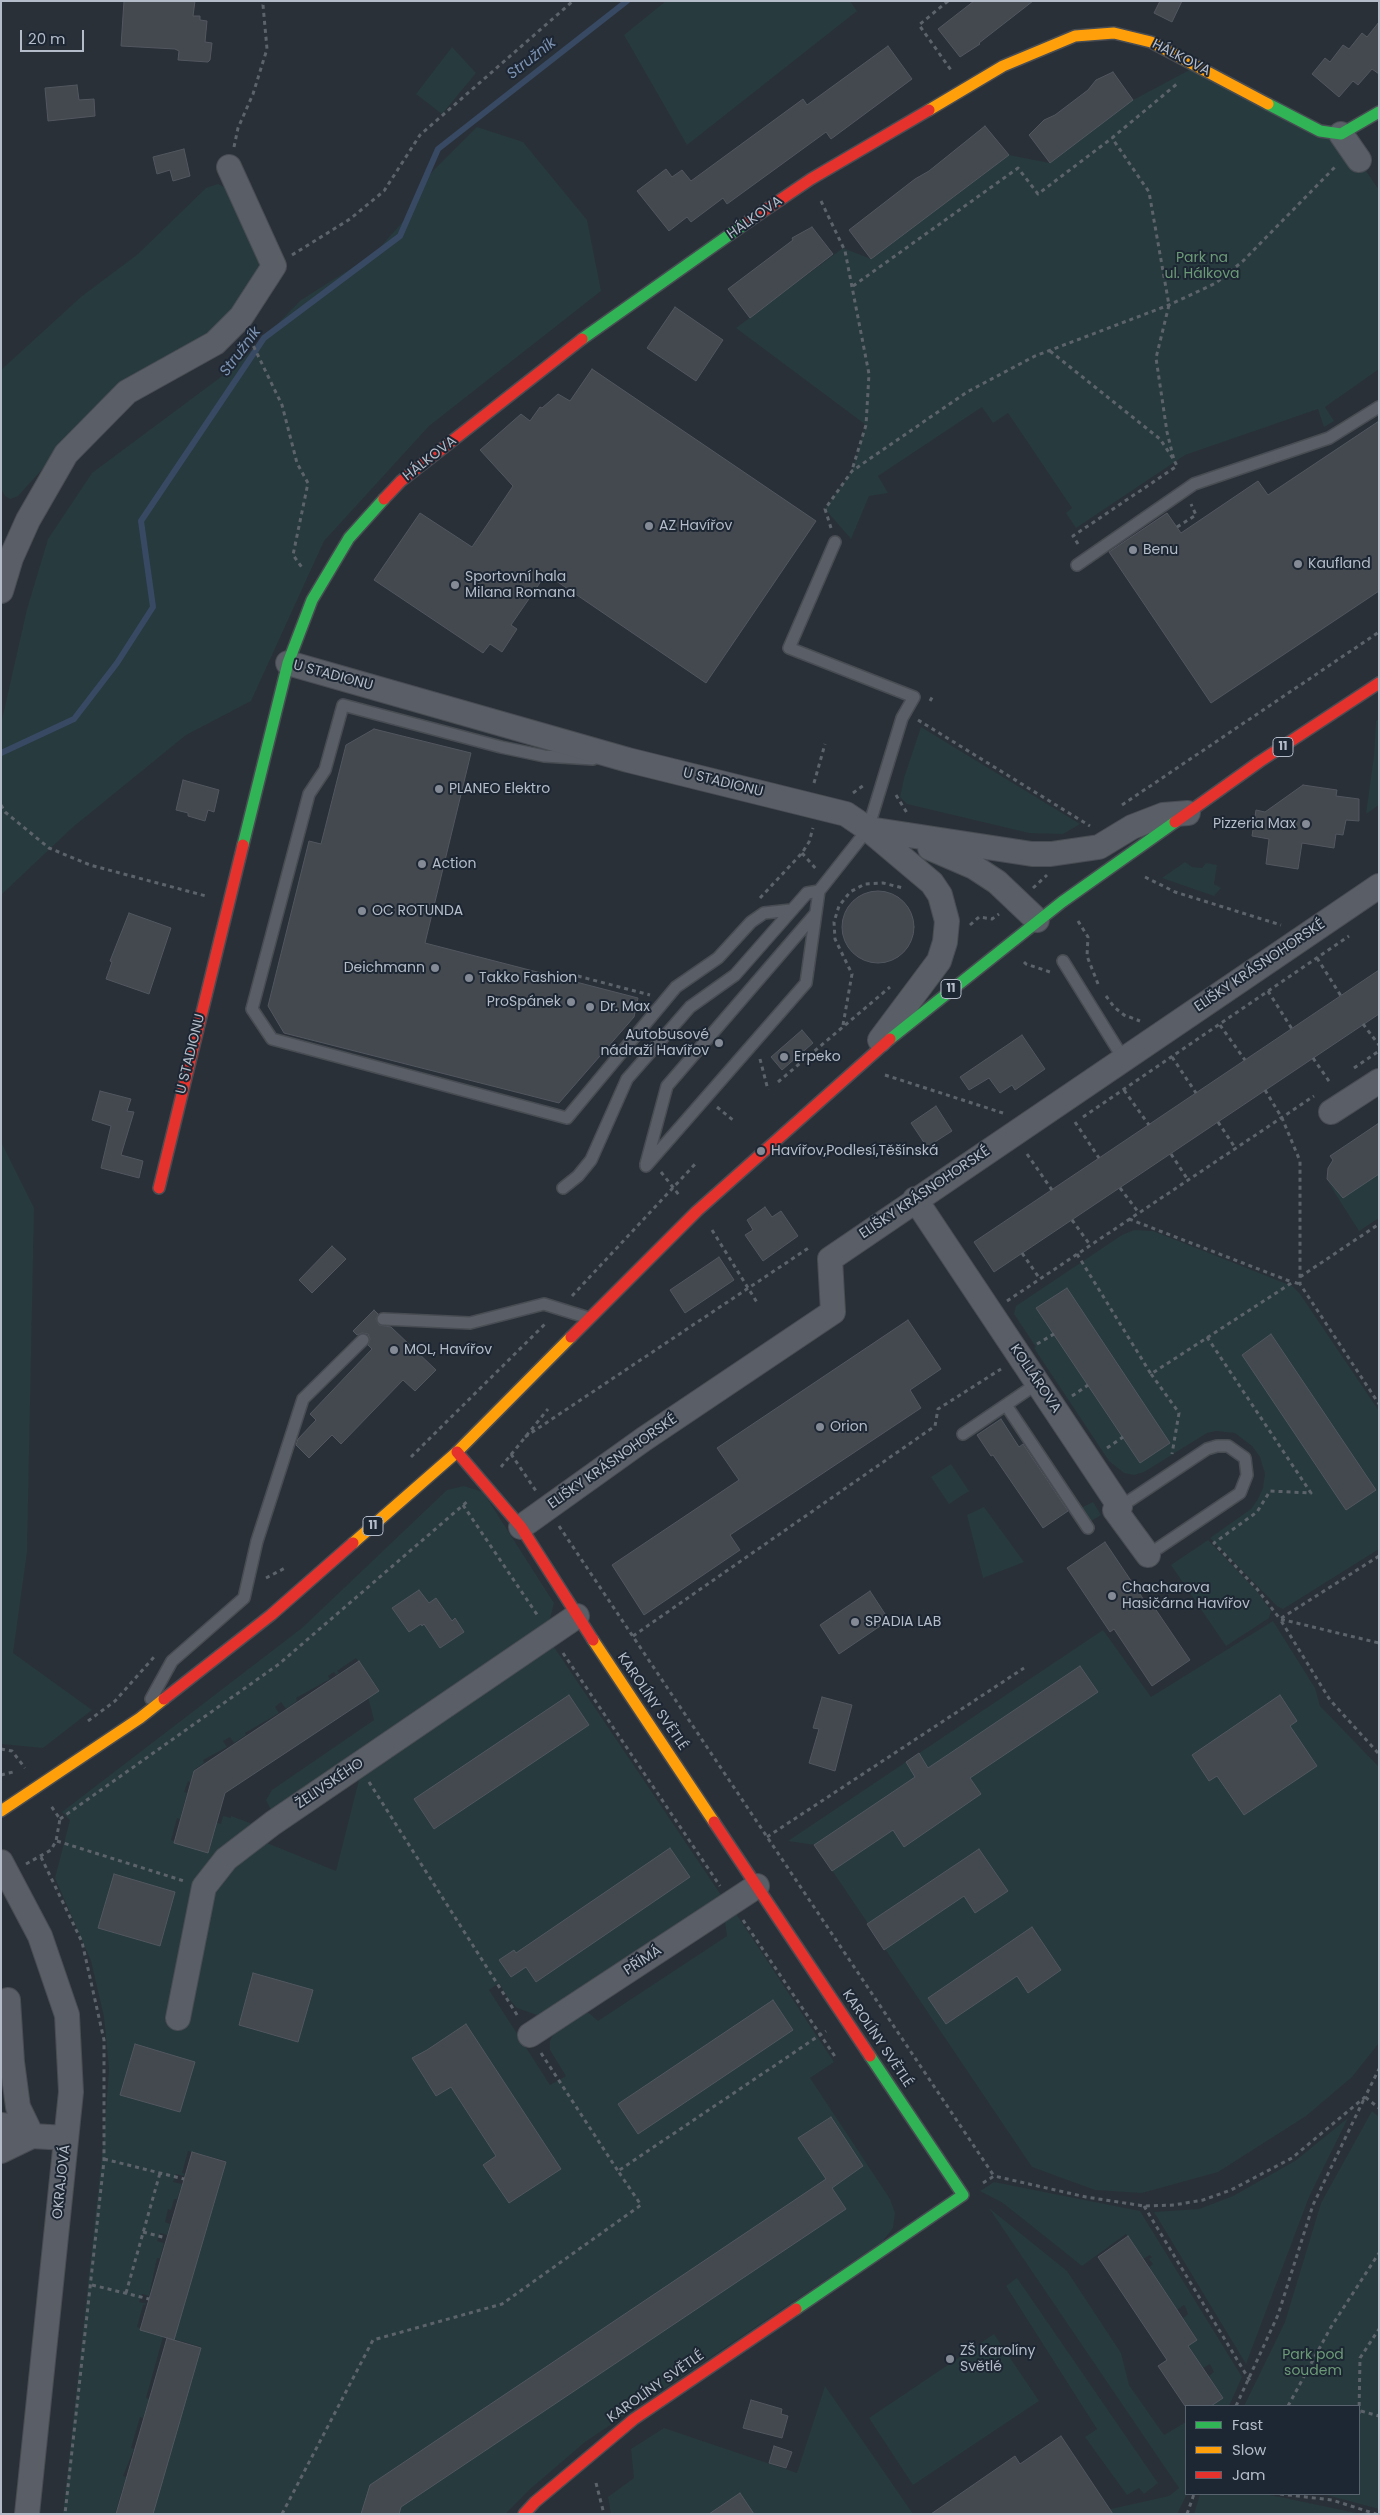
<!DOCTYPE html>
<html>
<head>
<meta charset="utf-8">
<style>
  body { margin:0 }
  #map { position:relative; width:1380px; height:2515px; overflow:hidden; background:#2a3038; font-family:Poppins,sans-serif }
  canvas { display:block }
  .frame { position:absolute; inset:0; border:2px solid #b4bcc9; pointer-events:none }
  .legend { position:absolute; left:1185px; top:2405px; width:175px; height:90px; box-sizing:border-box; background:#1d2633; border:1px solid #59626f; margin:0; padding:6px 9px; list-style:none; font-size:15px; color:#b4bcc9 }
  .legend li { display:flex; align-items:center; gap:10px; height:25px }
  .legend b { width:25px; border:1px solid #59626f }
  .scale { position:absolute; left:20px; top:30px; width:64px; height:22px; box-sizing:border-box; border:2px solid #b4bcc9; border-top:0; padding-left:6px; font-size:15px; line-height:18px; white-space:nowrap; color:#b4bcc9; -webkit-text-stroke:4px #1d2633; paint-order:stroke }
</style>
</head>
<body>
<div id="map">
<canvas width="1380" height="2515"></canvas>
<div class="frame"></div>
<ul class="legend">
<li><b style="height:6px;background:#30b455"></b>Fast</li>
<li><b style="height:6px;background:#ff9f0a"></b>Slow</li>
<li><b style="height:6px;background:#e5322d"></b>Jam</li>
</ul>
<div class="scale">20 m</div>
</div>
<script>
const c = document.querySelector('canvas').getContext('2d');
c.lineJoin = 'round';
function fill(path, color) {
  c.fillStyle = color;
  c.fill(path, 'evenodd');
}
function toPath(rows) {
  const path = new Path2D();
  for (const r of rows) {
    if (r.length === 3) {
      path.moveTo(r[0] + r[2], r[1]);
      path.arc(r[0], r[1], r[2], 0, 2 * Math.PI);
      continue;
    }
    path.moveTo(r[0], r[1]);
    for (let i = 2; i < r.length; i += 2) path.lineTo(r[i], r[i + 1]);
  }
  return path;
}
function trace(path, color, width, dash) {
  c.strokeStyle = color;
  c.lineWidth = width;
  c.lineCap = dash ? 'butt' : 'round';
  c.setLineDash(dash || []);
  c.stroke(path);
}
function write(font, color, halo, rows, align = 'center') {
  c.font = font + ' Poppins,sans-serif';
  c.lineWidth = 4;
  c.setLineDash([]);
  c.textBaseline = 'middle';
  c.strokeStyle = halo;
  c.fillStyle = color;
  for (const [text, x, y, turn = 0] of rows) {
    c.save();
    c.translate(x, y);
    c.rotate((+turn || 0) * Math.PI / 180);
    c.textAlign = isNaN(turn) ? turn : align;
    if (halo) c.strokeText(text, 0, 0);
    c.fillText(text, 0, 0);
    c.restore();
  }
}
fill(toPath([
  [666,1,850,1,857,11,687,145,624,35],
  [452,47,476,73,442,114,416,94],
  [1197,66,1341,134,1379,190,1379,369,1325,407,1334,421,1324,427,1318,409,1185,455,1076,528,1066,513,1072,508,1008,413,993,423,982,407,878,476,888,493,869,496,851,539,825,509,852,471,866,425,736,328,843,248,871,259,1009,155,1050,163,1133,100],
  [477,127,523,142,587,220,601,291,429,426,324,541,251,701,186,735,73,827,1,895,1,724,27,609,48,539,92,473,237,365,301,300,374,254,409,215,429,175],
  [218,184,226,188,261,262,263,276,217,328,77,431,18,496,10,499,5,496,1,489,1,370,82,296,138,254,206,188],
  [1379,719,1379,805,1366,814,1374,756,1376,721],
  [921,727,1080,824,1063,834,1029,833,907,804,900,797,904,778],
  [1185,862,1192,867,1202,868,1206,863,1217,865,1214,884,1221,888,1214,896,1162,878],
  [1,1142,34,1208,27,1552,13,1653,92,1710,43,1748,1,1744],
  [1379,1173,1379,1218,1359,1231,1328,1182,1344,1197],
  [1134,1230,1153,1231,1292,1286,1300,1294,1379,1411,1379,1549,1283,1609,1277,1606,1210,1538,1251,1509,1258,1499,1263,1488,1265,1474,1260,1457,1252,1446,1235,1433,1216,1431,1207,1433,1144,1472,1134,1475,1124,1473,1109,1461,1034,1348,1036,1347,1014,1314,1016,1306,1122,1235],
  [1009,1404,1014,1405,1081,1508,1093,1502,1101,1515,1088,1523],
  [951,1464,969,1491,949,1504,931,1477],
  [464,1486,483,1492,554,1603,549,1622,275,1810,270,1808,266,1800,272,1790,374,1720,368,1697,379,1690,356,1658,337,1671,339,1673,336,1675,334,1672,328,1676,330,1679,296,1698,297,1701,286,1709,281,1702,275,1707,279,1713,245,1733,246,1735,234,1743,230,1737,223,1741,227,1747,203,1760,204,1763,194,1770,190,1782,188,1781,184,1792,187,1793,180,1819,177,1818,171,1840,208,1852,216,1822,221,1824,223,1816,231,1818,231,1816,250,1823,262,1841,336,1871,360,1776,554,1647,723,1898,548,2014,537,2015,517,2008,508,1998,499,1983,489,1990,550,2085,566,2076,550,2050,550,2041,557,2027,582,2011,589,2013,598,2021,727,1936,724,1914,733,1909,834,2062,810,2078,890,2199,895,2213,893,2228,883,2241,585,2442,529,2490,505,2514,152,2514,201,2347,174,2339,226,2161,188,2151,182,2173,185,2174,184,2176,176,2174,173,2182,182,2184,177,2199,174,2199,171,2210,168,2209,165,2222,170,2224,167,2235,160,2233,157,2241,164,2243,160,2258,157,2258,149,2296,142,2294,139,2302,147,2304,143,2305,137,2327,167,2337,163,2337,146,2398,149,2399,143,2418,140,2417,131,2448,134,2449,123,2476,126,2477,115,2514,63,2514,104,2137,109,2069,104,2017,91,1961,55,1878,70,1820,62,1812,302,1628,447,1490],
  [984,1507,1024,1562,983,1578,967,1515],
  [1208,1540,1256,1590,1271,1611,1269,1618,1226,1646,1171,1565],
  [1273,1621,1315,1688,1320,1706,1379,1767,1379,2043,1352,2077,1306,2116,1218,2172,1142,2193,1095,2190,1032,2167,815,1845,788,1841,1103,1630,1151,1697],
  [1372,2111,1379,2117,1379,2509,1323,2494,1359,2494,1359,2406,1244,2406,1285,2322,1321,2203],
  [1348,2118,1309,2197,1246,2364,1154,2212,1199,2209,1233,2196,1295,2161],
  [994,2182,1140,2211,1242,2377,1229,2406,1209,2406,1222,2397,1209,2376,1214,2372,1210,2364,1203,2368,1188,2345,1197,2339,1183,2318,1188,2314,1186,2308,1184,2305,1177,2310,1149,2267,1153,2264,1149,2259,1152,2257,1150,2255,1143,2259,1126,2234,1082,2266,1003,2203,980,2191],
  [989,2208,1067,2271,1121,2353,1129,2385,1164,2435,1186,2422,1187,2494,1177,2514,1104,2514,1111,2509,1169,2496,1179,2488],
  [1017,2278,1158,2483,1144,2494,1139,2488,1127,2495,1085,2437,1097,2429,1006,2286],
  [994,2334,1039,2401,913,2485,869,2418],
  [825,2386,913,2514,611,2514,608,2497,634,2478,631,2449,664,2428,797,2473],
  [1200,2494,1266,2494,1361,2514,1194,2514]
]), '#273a3e');
trace(toPath([
  [1,753,74,719,117,663,153,607,141,521,264,338,400,236,438,149,627,1]
]), '#384963', 6);
const building = toPath([
  [124,1,195,1,193,16,200,16,200,20,207,21,205,42,212,43,210,60,208,62,178,60,179,51,175,49,121,46,124,1],
  [974,1,1033,1,979,43,980,44,960,57,938,29,974,1],
  [1160,1,1182,1,1172,22,1154,13,1160,1],
  [1379,22,1379,74,1372,69,1358,85,1353,81,1339,97,1312,74,1325,58,1330,62,1343,45,1349,49,1362,33,1367,37,1379,22],
  [888,46,912,79,831,139,826,132,727,204,723,198,691,222,687,217,669,231,637,191,666,169,672,177,682,170,691,181,803,99,807,105,888,46],
  [1113,72,1133,100,1050,163,1029,135,1044,120,1055,115,1088,90,1096,80,1113,72],
  [77,85,79,100,94,99,95,116,48,121,45,88,77,85],
  [985,126,1009,155,871,259,849,230,915,179,929,171,985,126],
  [184,149,190,176,173,181,170,170,157,174,153,157,184,149],
  [812,227,833,254,750,318,728,289,793,240,792,238,812,227],
  [675,307,723,340,696,381,647,348,675,307],
  [592,369,816,521,706,683,546,574,511,625,517,629,502,652,490,644,483,653,374,580,420,513,472,547,513,486,480,450,521,414,530,421,540,407,542,408,558,394,570,401,592,369],
  [1379,421,1379,591,1211,703,1109,552,1167,513,1181,533,1258,481,1268,495,1379,421],
  [374,729,471,753,425,943,638,998,634,1017,559,1103,284,1033,268,1006,309,841,321,844,346,745,374,729],
  [183,780,219,790,214,812,208,810,205,821,188,816,188,813,176,810,183,780],
  [1303,785,1337,790,1336,796,1359,799,1359,821,1346,820,1343,835,1336,834,1334,848,1302,843,1298,869,1266,864,1269,839,1252,836,1256,810,1265,812,1303,785],
  [878,927,36],
  [129,913,171,928,149,994,106,979,112,962,110,961,129,913],
  [1379,970,1379,1014,994,1272,974,1242,1379,970],
  [802,1030,813,1043,782,1070,771,1057,802,1030],
  [1022,1035,1045,1069,1015,1090,1012,1085,1000,1093,989,1078,969,1090,960,1077,1022,1035],
  [100,1091,131,1099,127,1111,134,1112,121,1155,143,1161,139,1178,101,1168,111,1126,92,1120,100,1091],
  [936,1106,952,1131,927,1147,911,1123,936,1106],
  [1379,1123,1379,1174,1343,1198,1327,1179,1328,1168,1333,1160,1330,1156,1379,1123],
  [765,1207,772,1217,781,1211,798,1236,763,1261,745,1235,753,1230,747,1220,765,1207],
  [332,1246,346,1259,312,1293,299,1280,332,1246],
  [719,1257,734,1280,685,1313,670,1290,719,1257],
  [1067,1288,1170,1443,1140,1463,1036,1308,1067,1288],
  [374,1310,378,1314,376,1319,379,1325,391,1327,436,1370,415,1391,403,1380,341,1444,332,1435,309,1458,296,1445,298,1439,316,1420,310,1414,372,1349,368,1345,370,1339,368,1334,362,1333,357,1335,353,1331,374,1310],
  [908,1320,941,1369,910,1390,921,1408,730,1535,740,1550,644,1615,612,1565,739,1480,717,1448,908,1320],
  [1271,1334,1376,1490,1346,1510,1242,1355,1271,1334],
  [1001,1419,1019,1447,1023,1444,1068,1511,1043,1528,993,1455,991,1456,977,1435,1001,1419],
  [1105,1542,1148,1606,1152,1604,1190,1660,1152,1686,1114,1629,1110,1632,1067,1568,1105,1542],
  [419,1590,429,1603,436,1598,452,1621,455,1618,464,1632,440,1648,424,1624,422,1626,421,1624,409,1632,392,1608,419,1590],
  [870,1591,889,1620,839,1654,820,1625,870,1591],
  [359,1661,379,1691,225,1793,208,1853,174,1843,194,1771,359,1661],
  [1080,1666,1098,1692,970,1778,981,1794,904,1847,893,1830,832,1871,814,1845,915,1777,906,1762,919,1753,928,1768,1080,1666],
  [569,1695,589,1725,434,1829,414,1799,569,1695],
  [1280,1695,1297,1721,1290,1726,1317,1766,1244,1815,1217,1776,1209,1781,1192,1755,1280,1695],
  [822,1697,852,1705,835,1771,809,1763,819,1729,813,1728,822,1697],
  [670,1848,690,1877,536,1982,526,1967,511,1977,499,1960,514,1950,516,1953,670,1848],
  [979,1849,1008,1891,975,1913,964,1896,884,1950,867,1924,979,1849],
  [114,1874,175,1892,160,1946,98,1928,114,1874],
  [1032,1927,1061,1970,1028,1993,1017,1976,946,2024,928,1998,1032,1927],
  [253,1973,313,1990,298,2042,239,2025,253,1973],
  [773,2000,793,2030,638,2134,618,2104,773,2000],
  [466,2024,561,2169,509,2203,483,2165,496,2156,451,2087,436,2096,412,2058,427,2050,466,2024],
  [135,2044,195,2062,180,2112,120,2095,135,2044],
  [831,2117,863,2166,832,2188,846,2209,401,2507,399,2514,361,2514,370,2485,826,2179,798,2138,831,2117],
  [192,2152,226,2162,174,2340,140,2330,192,2152],
  [1128,2236,1197,2340,1188,2346,1223,2398,1211,2406,1185,2406,1158,2366,1167,2360,1098,2257,1128,2236],
  [167,2338,201,2348,153,2514,116,2514,167,2338],
  [751,2400,782,2409,781,2414,788,2416,782,2438,743,2428,751,2400],
  [1061,2436,1113,2514,931,2514,1015,2456,1020,2464,1061,2436],
  [774,2446,792,2452,786,2468,769,2463,774,2446],
  [740,2493,754,2514,709,2514,740,2493]
]);
fill(building, '#444950');
trace(building, '#52575f', 1);
const lane = toPath([
  [1077,565,1194,484,1329,438,1379,407],
  [593,759,544,756,501,747,343,705,325,770,309,794,252,1009,272,1039,567,1118,676,987,718,958,751,922,764,913,791,910],
  [1063,961,1123,1058],
  [646,1164,667,1086,816,913],
  [646,1166,806,983,819,891,868,829,902,718,914,697,789,648,835,542],
  [563,1188,578,1176,591,1160,627,1079,690,1007,735,975,807,893,819,891],
  [383,1319,470,1323,544,1304,589,1318],
  [1006,1405,1088,1528],
  [963,1434,1038,1383],
  [1120,1507,1207,1449,1217,1446,1228,1446,1245,1458,1247,1475,1240,1493,1148,1555],
  [151,1699,172,1661,244,1598,257,1541,303,1399,363,1340]
]);
const street = toPath([
  [1341,134,1359,160],
  [1,591,11,558,28,520,66,454,127,392,215,343,241,317,274,266,229,167],
  [288,663,628,760,846,814,868,829,932,883,940,895,947,921,945,942,939,961,880,1040],
  [869,829,1032,854,1051,854,1099,847,1132,827,1163,815,1188,813],
  [930,848,974,867,997,882,1037,920],
  [1331,1112,1379,1081],
  [915,1199,1120,1507,1115,1510,1148,1555],
  [521,1527,644,1439,833,1312,830,1259,1379,886],
  [1,1862,40,1936,67,2015,71,2092,27,2514],
  [8,2000,12,2062,18,2107,32,2136,66,2138],
  [178,2018,204,1887,226,1859,273,1823,577,1616],
  [530,2035,757,1886],
  [1,2125,28,2128],
  [1,2151,32,2136]
]);
const fast = toPath([
  [1268,104,1320,131,1341,134,1379,112],
  [582,339,749,221],
  [243,845,288,663,312,600,349,538,384,499],
  [890,1039,1062,902,1175,822],
  [796,2309,963,2195,870,2056]
]);
const slow = toPath([
  [929,110,1003,66,1075,36,1114,33,1151,42,1268,104],
  [353,1543,457,1452,571,1337],
  [593,1640,714,1822],
  [1,1811,140,1718,164,1699]
]);
const jam = toPath([
  [749,221,811,179,929,110],
  [384,499,401,481,582,339],
  [1175,822,1259,762,1379,683],
  [159,1188,243,845],
  [571,1337,697,1211,890,1039],
  [457,1452,521,1527,593,1640],
  [164,1699,271,1615,353,1543],
  [714,1822,870,2056],
  [524,2514,535,2502,634,2419,796,2309]
]);
trace(lane, '#484c53', 14);
trace(street, '#484c53', 26);
trace(fast, '#484c53', 14);
trace(slow, '#484c53', 14);
trace(jam, '#484c53', 14);
trace(toPath([
  [948,1,919,25,951,70],
  [234,147,238,128,253,94,267,49,263,5,265,1],
  [821,201,845,251,869,374,866,425,852,470],
  [292,255,350,219,384,191,420,135,573,1],
  [853,286,1018,168,1038,194,1112,138,1178,83],
  [250,339,282,405,297,463,308,483,293,555,303,569],
  [1050,351,1160,439,1174,460,1167,432,1156,358,1169,305,1149,192,1112,138],
  [1177,527,1196,515,1191,504],
  [831,528,825,509,852,471,967,392,1035,356,1169,305,1216,283,1243,261,1336,166],
  [1078,544,1073,536,1177,466,1174,460],
  [930,701,934,694],
  [918,720,1090,826],
  [814,783,825,744],
  [853,793,864,785],
  [896,795,907,813],
  [1,805,5,812,49,848,90,865,206,896],
  [1122,805,1379,632],
  [802,853,817,870],
  [1145,877,1175,892,1281,925],
  [1033,888,1047,875],
  [760,898,802,853,809,842,813,828],
  [1078,921,1088,937,1087,956,1098,984],
  [970,925,979,917,992,919,999,914],
  [1317,958,1341,996],
  [1024,962,1026,964,1050,972],
  [570,974,650,995],
  [1268,991,1292,1029],
  [1106,996,1114,1007,1124,1015,1140,1021],
  [1363,1024,1379,1045],
  [843,1025,852,974,835,939,834,922,839,906,850,892,865,884,883,883,903,888],
  [1220,1025,1245,1060],
  [1172,1057,1196,1093],
  [1313,1058,1331,1084],
  [760,1059,768,1090],
  [1354,1068,1379,1051],
  [885,1075,1006,1114],
  [778,1082,890,987],
  [1124,1090,1149,1125],
  [1265,1090,1282,1118,1300,1161,1300,1284,1379,1404],
  [717,1107,734,1121],
  [1083,1117,1349,936],
  [1075,1122,1099,1158],
  [1218,1122,1236,1149],
  [1027,1154,1052,1190],
  [1171,1154,1188,1180],
  [661,1172,679,1195],
  [1120,1188,1139,1213],
  [1129,1219,1292,1282],
  [1072,1220,1090,1245],
  [712,1230,758,1304],
  [1022,1253,1040,1279],
  [1077,1254,1151,1374,1293,1282,1300,1284],
  [1300,1277,1379,1224],
  [572,1296,697,1162],
  [1007,1301,1314,1096],
  [1207,1337,1311,1493,1270,1491,1257,1512,1214,1543,1257,1589,1280,1619,1379,1643],
  [1037,1344,1054,1334],
  [1151,1374,1179,1413,1172,1454],
  [1072,1396,1088,1385],
  [525,1437,810,1247],
  [1107,1448,1123,1437],
  [511,1454,536,1491],
  [411,1457,547,1322],
  [501,1467,548,1409],
  [463,1505,538,1616],
  [559,1526,994,2176],
  [1379,1556,1280,1619,1330,1700,1379,1754],
  [266,1578,285,1568],
  [633,1636,935,1426,938,1409,1001,1369],
  [563,1653,720,1886],
  [88,1721,115,1701,155,1656],
  [1,1749,12,1751,25,1768],
  [1,1775,13,1772],
  [369,1782,519,2018],
  [60,1819,279,1664,469,1500],
  [767,1837,1024,1668],
  [57,1841,184,1881],
  [41,1857,82,1942,104,2040,104,2161,65,2514],
  [26,1864,51,1850,56,1841,60,1819,51,1806],
  [743,1920,836,2058],
  [541,2053,618,2171],
  [104,2159,184,2179],
  [983,2183,994,2176,1086,2197,1144,2206,1174,2205,1203,2200,1231,2190,1292,2158,1365,2097,1379,2069],
  [1144,2206,1250,2381],
  [143,2232,166,2238],
  [92,2285,149,2299],
  [126,2293,160,2173],
  [1236,2406,1278,2315,1313,2205,1365,2097,1379,2108],
  [1288,2406,1331,2327,1379,2253],
  [1361,2411,1379,2416],
  [1359,2414,1360,2358,1379,2329],
  [596,2483,604,2514],
  [1280,2494,1332,2500,1376,2514],
  [282,2514,373,2340,502,2304,641,2205,618,2171,826,2031],
  [1187,2514,1194,2494]
]), '#5d636a', 3, [4, 4]);
trace(lane, '#5a5e66', 11);
trace(street, '#5a5e66', 24);
trace(fast, '#30b455', 11);
trace(slow, '#ff9f0a', 11);
trace(jam, '#e5322d', 11);
for (const [x, y, r, color] of [
  [649,526,5,"#848b96"],
  [1133,550,5,"#848b96"],
  [1298,564,5,"#848b96"],
  [455,585,5,"#848b96"],
  [439,789,5,"#848b96"],
  [1306,824,5,"#848b96"],
  [422,864,5,"#848b96"],
  [362,911,5,"#848b96"],
  [435,968,5,"#848b96"],
  [469,978,5,"#848b96"],
  [571,1002,5,"#848b96"],
  [590,1007,5,"#848b96"],
  [719,1043,5,"#848b96"],
  [784,1057,5,"#848b96"],
  [761,1151,5,"#848b96"],
  [394,1350,5,"#848b96"],
  [820,1427,5,"#848b96"],
  [1112,1596,5,"#848b96"],
  [855,1622,5,"#848b96"],
  [950,2359,5,"#848b96"]
]) {
  const dot = new Path2D();
  dot.arc(x, y, r, 0, 2 * Math.PI);
  c.fillStyle = color;
  c.fill(dot);
  trace(dot, '#1d2633', 2);
}
for (const [x, y, w] of [
  [1283,747,20],
  [951,989,20],
  [373,1526,20]
]) {
  const box = new Path2D();
  box.roundRect(x - w / 2, y - 9.5, w, 19, 4);
  c.fillStyle = '#1d2633';
  c.fill(box);
  trace(box, '#b4bcc9', 1);
}
write('bold 12px', '#b4bcc9', null, [
  ["11",1283,747],
  ["11",951,989],
  ["11",373,1526]
]);
write('14px', '#b4bcc9', '#1d2633', [
  ["HÁLKOVA",1181,58,27],
  ["HÁLKOVA",755,218,-35],
  ["HÁLKOVA",430,459,-38],
  ["U STADIONU",333,676,15],
  ["U STADIONU",723,783,14],
  ["ELIŠKY KRÁSNOHORSKÉ",1260,966,-34],
  ["U STADIONU",191,1054,-76],
  ["ELIŠKY KRÁSNOHORSKÉ",925,1193,-34],
  ["KOLLÁROVA",1035,1379,56],
  ["ELIŠKY KRÁSNOHORSKÉ",613,1462,-35],
  ["KAROLÍNY SVĚTLÉ",652,1702,56],
  ["ŽELIVSKÉHO",330,1784,-34],
  ["PŘÍMÁ",643,1961,-33],
  ["KAROLÍNY SVĚTLÉ",877,2039,56],
  ["OKRAJOVÁ",62,2182,-84],
  ["KAROLÍNY SVĚTLÉ",656,2387,-35]
]);
write('14px', '#6b9a76', '#1d2633', [
  ["Park na",1202,258],
  ["ul. Hálkova",1202,274],
  ["Park pod",1313,2355],
  ["soudem",1313,2371]
]);
write('14px', '#b4bcc9', '#1d2633', [
  ["AZ Havířov",659,526],
  ["Benu",1143,550],
  ["Kaufland",1308,564],
  ["Sportovní hala",465,577],
  ["Milana Romana",465,593],
  ["PLANEO Elektro",449,789],
  ["Pizzeria Max",1296,824,"right"],
  ["Action",432,864],
  ["OC ROTUNDA",372,911],
  ["Deichmann",425,968,"right"],
  ["Takko Fashion",479,978],
  ["ProSpánek",561,1002,"right"],
  ["Dr. Max",600,1007],
  ["Autobusové",709,1035,"right"],
  ["nádraží Havířov",709,1051,"right"],
  ["Erpeko",794,1057],
  ["Havířov,Podlesí,Těšínská",771,1151],
  ["MOL, Havířov",404,1350],
  ["Orion",830,1427],
  ["Chacharova",1122,1588],
  ["Hasičárna Havířov",1122,1604],
  ["SPADIA LAB",865,1622],
  ["ZŠ Karolíny",960,2351],
  ["Světlé",960,2367]
], 'left');
write('italic 15px', '#7c92b1', '#1d2633', [
  ["Stružník",532,59,-38],
  ["Stružník",241,352,-53]
]);
</script>
</body>
</html>
